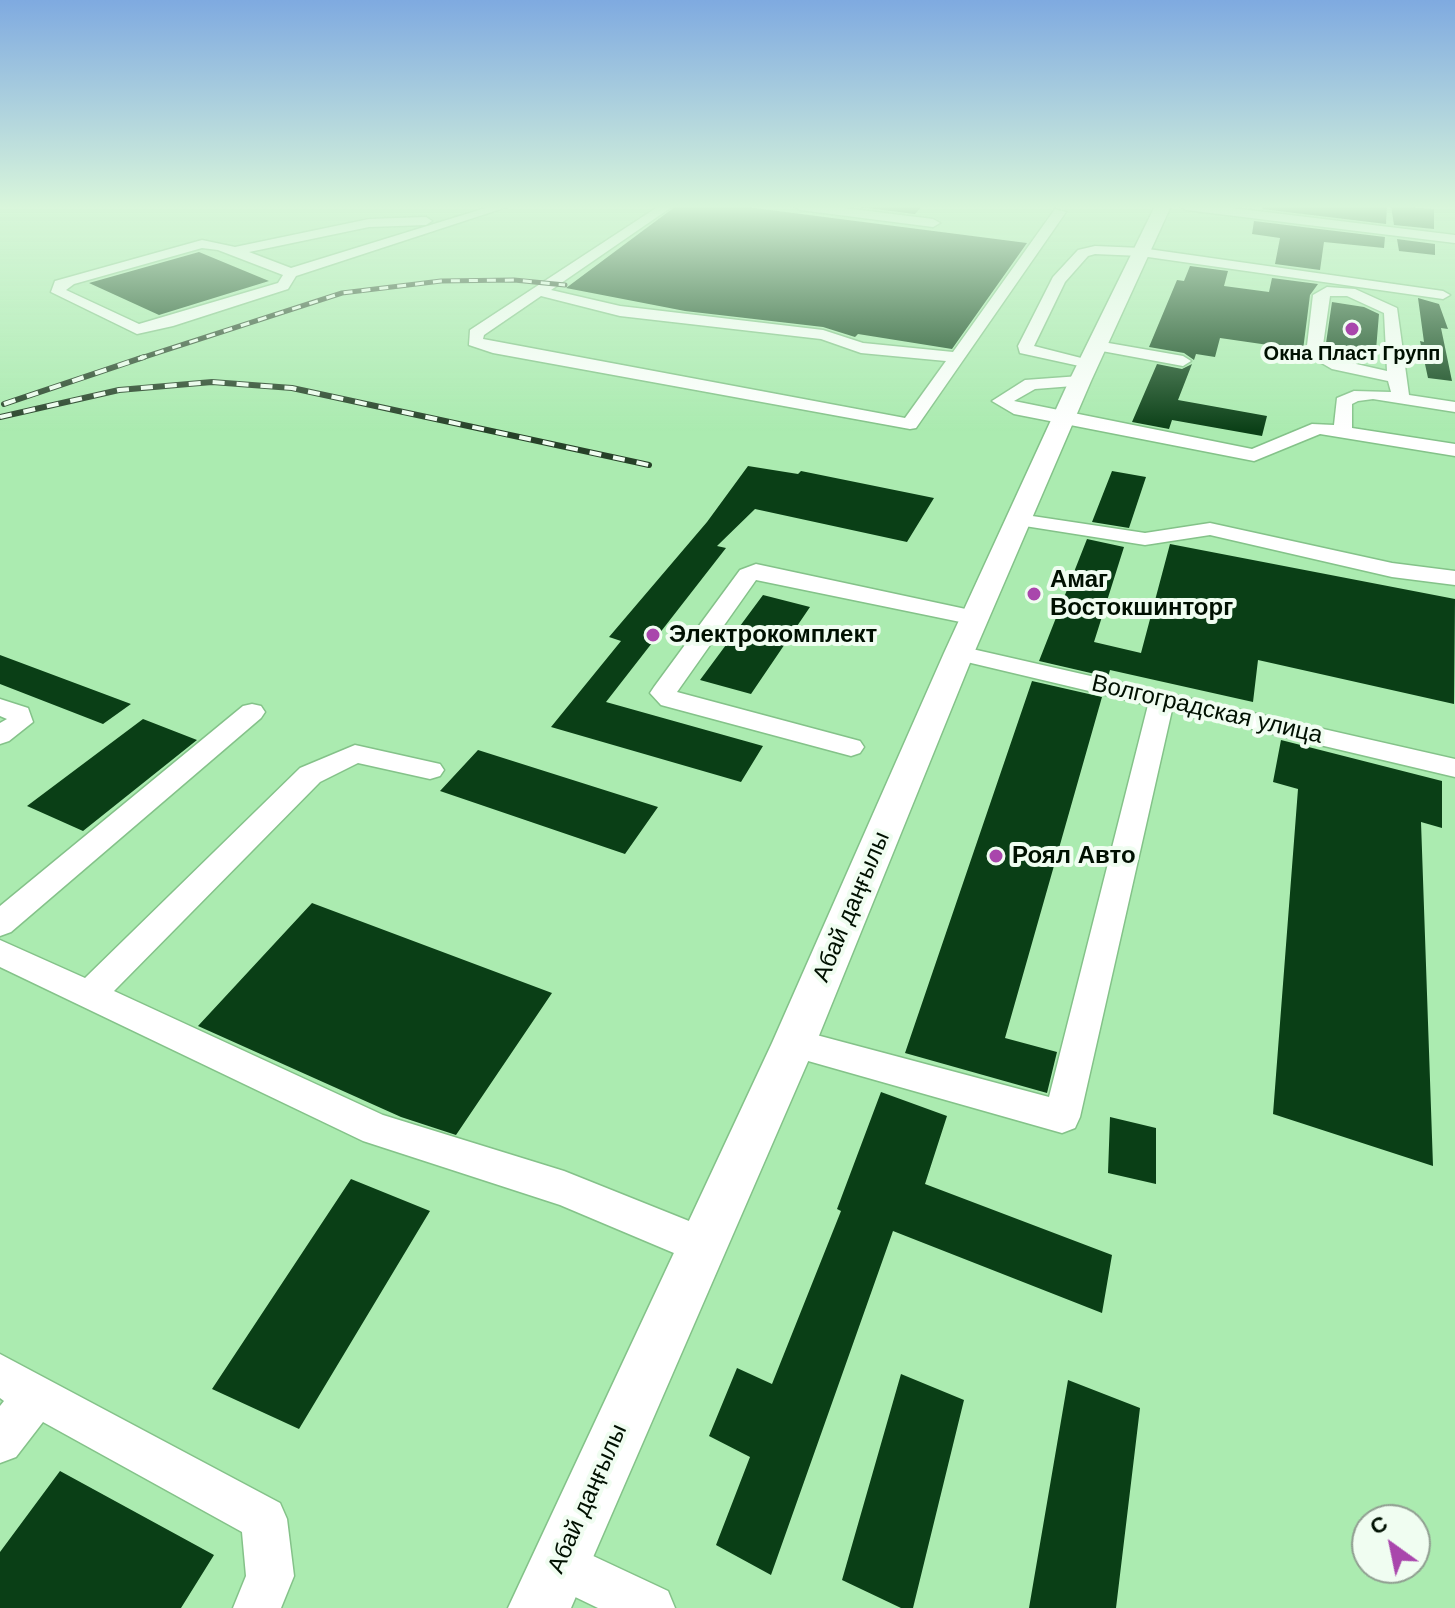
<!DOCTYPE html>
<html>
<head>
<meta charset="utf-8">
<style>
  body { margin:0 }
  #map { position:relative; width:1455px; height:1608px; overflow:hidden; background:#abebb0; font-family:Helvetica,sans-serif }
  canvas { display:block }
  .north { position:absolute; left:1351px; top:1504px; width:80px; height:80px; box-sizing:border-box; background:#f0fdf1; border:2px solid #909e91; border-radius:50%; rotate:327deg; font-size:22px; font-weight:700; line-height:32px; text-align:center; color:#001001 }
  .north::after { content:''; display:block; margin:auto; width:28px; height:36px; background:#a946ac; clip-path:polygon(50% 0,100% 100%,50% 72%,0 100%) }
</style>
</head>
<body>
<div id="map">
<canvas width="1455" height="1608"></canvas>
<div class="north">С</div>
</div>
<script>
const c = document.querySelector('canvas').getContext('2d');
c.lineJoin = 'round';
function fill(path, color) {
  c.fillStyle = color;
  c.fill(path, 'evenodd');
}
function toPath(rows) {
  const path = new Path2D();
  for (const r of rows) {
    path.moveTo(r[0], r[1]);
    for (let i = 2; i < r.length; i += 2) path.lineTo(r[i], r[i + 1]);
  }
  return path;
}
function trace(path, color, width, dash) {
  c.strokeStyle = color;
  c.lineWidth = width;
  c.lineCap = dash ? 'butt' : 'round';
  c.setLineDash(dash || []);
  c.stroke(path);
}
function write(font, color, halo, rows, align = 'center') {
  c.font = font + ' Helvetica,sans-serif';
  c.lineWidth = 8;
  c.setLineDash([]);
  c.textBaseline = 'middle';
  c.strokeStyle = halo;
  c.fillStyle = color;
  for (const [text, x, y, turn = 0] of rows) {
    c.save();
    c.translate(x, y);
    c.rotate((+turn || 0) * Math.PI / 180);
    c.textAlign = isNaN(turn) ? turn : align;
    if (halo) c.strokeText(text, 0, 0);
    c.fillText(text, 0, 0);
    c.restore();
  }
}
fill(toPath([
  [676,206,739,206,1027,243,952,349,858,334,855,337,823,327,685,311,566,288],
  [851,206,922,206,915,214],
  [1264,206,1387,206,1386,224,1262,209],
  [1391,206,1434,209,1434,229,1394,225],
  [1254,221,1385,237,1384,248,1324,242,1320,270,1275,264,1280,238,1252,234],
  [1397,239,1435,244,1435,255,1399,251],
  [199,252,269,281,159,315,89,283],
  [1190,266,1228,271,1224,286,1269,292,1272,278,1318,284,1310,295,1303,350,1220,338,1215,357,1196,354,1194,360,1184,353,1149,347,1177,280,1184,281],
  [1418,298,1439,304,1448,329,1441,328,1452,381,1428,378,1420,341,1424,342],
  [1332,302,1364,307,1379,314,1375,362,1325,350],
  [1157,364,1182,369,1192,364,1178,400,1267,416,1262,436,1172,420,1169,429,1132,422],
  [748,466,798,474,801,471,934,498,907,542,755,509,717,546,726,548,606,702,763,746,741,782,551,727,621,641,609,637,707,522],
  [1112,471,1146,477,1129,528,1092,522],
  [1087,539,1124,547,1094,642,1141,653,1170,544,1455,599,1454,704,1258,660,1253,702,1110,670,1108,677,1039,661],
  [763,595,810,607,751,694,700,680],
  [0,655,131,704,103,724,0,684],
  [1032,681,1102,697,1005,1038,1057,1052,1047,1093,905,1053],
  [143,719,197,740,83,831,27,806],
  [1281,740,1442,781,1442,828,1421,822,1433,1166,1273,1114,1298,789,1273,782],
  [478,750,658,807,625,854,440,791],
  [312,903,552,993,456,1135,401,1117,198,1026],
  [881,1092,947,1116,925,1184,1112,1255,1102,1313,893,1231,771,1575,716,1545,750,1457,709,1436,737,1368,772,1384,841,1211,837,1209],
  [1110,1117,1156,1128,1156,1184,1108,1173],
  [351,1179,430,1211,299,1429,212,1389],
  [901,1374,964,1400,913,1608,901,1608,842,1580],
  [1068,1380,1140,1408,1116,1608,1029,1608],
  [60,1471,214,1555,181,1608,0,1608,0,1552]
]), '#0a3f16');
const minor = toPath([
  [492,206,510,206,296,276,288,289,173,326,137,334,51,292,55,281,202,240,235,247,369,219,426,217,432,221,426,225,369,227,249,252,291,268,492,206],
  [202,248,218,250,283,275,278,283,139,324,66,290,74,284,202,248],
  [659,206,673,206,551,290,620,306,823,330,863,343,953,352,1055,209,1066,212,916,428,910,429,493,353,469,345,470,330,659,206],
  [541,296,620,316,821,339,861,353,946,361,905,418,483,339,484,335,541,296],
  [794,206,828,206,933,219,940,223,933,227,800,210,794,206],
  [1180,206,1216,206,1455,235,1455,243,1186,210,1180,206],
  [1095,246,1141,248,1443,291,1450,295,1443,299,1141,256,1095,254,1088,256,1065,282,1034,346,1093,361,1093,369,1020,353,1018,346,1053,277,1078,250,1095,246],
  [1327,287,1355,289,1397,308,1409,395,1455,402,1455,412,1373,399,1358,401,1352,404,1352,428,1455,444,1455,456,1320,434,1254,461,1014,414,992,401,1025,380,1080,376,1086,377,1086,385,1035,389,1014,401,1252,449,1312,424,1334,425,1337,398,1354,391,1391,392,1388,381,1332,369,1306,354,1313,295,1327,287],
  [1330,296,1347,296,1384,313,1387,371,1343,361,1322,352,1330,296],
  [1097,341,1183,356,1191,361,1183,366,1091,349,1091,343,1097,341],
  [1019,514,1145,533,1210,523,1392,563,1455,571,1455,585,1392,577,1210,535,1145,545,1012,524,1009,520,1012,516,1019,514],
  [756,564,975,611,987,618,975,625,756,580,677,692,860,741,864,747,860,753,851,756,661,705,650,693,654,687,740,570,756,564],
  [959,646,1455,759,1455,777,1172,710,1080,1117,1075,1128,1062,1133,794,1057,782,1053,777,1043,782,1033,794,1029,1049,1097,1148,705,950,658,947,653,950,648,959,646],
  [0,699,28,708,33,722,9,741,0,744,0,723,7,719,0,716,0,699],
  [252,704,261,706,265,712,261,718,11,932,0,936,0,906,243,706,252,704],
  [355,745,440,764,444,770,440,776,430,779,358,763,320,782,114,991,383,1115,564,1171,714,1231,720,1245,714,1259,700,1264,560,1205,363,1141,0,967,0,940,85,978,300,768,355,745],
  [0,1354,280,1503,287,1519,294,1576,281,1608,233,1608,246,1576,242,1532,43,1422,16,1457,0,1463,0,1406,4,1401,0,1398,0,1354],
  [559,1540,668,1591,675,1608,598,1608,542,1581,535,1564,542,1547,559,1540]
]);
const major = toPath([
  [1155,206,1171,206,1091,381,974,653,816,1043,571,1608,508,1608,772,1043,944,653,1069,381,1155,206]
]);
trace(minor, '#84c289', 3);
trace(major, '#84c289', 3);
fill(minor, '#fff');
fill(major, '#fff');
const railFar1 = toPath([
  [138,359,342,293,441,281,514,280,565,285]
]);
const rail = toPath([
  [4,404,144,357],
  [0,417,119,390,212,382,292,388,649,465]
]);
trace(railFar1, '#264128', 5);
trace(rail, '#264128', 6);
trace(railFar1, '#f0fdf1', 3, [9]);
trace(rail, '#f0fdf1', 4, [12]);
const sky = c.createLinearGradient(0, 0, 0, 431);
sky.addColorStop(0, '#7faae0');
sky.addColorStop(0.48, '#d9f6db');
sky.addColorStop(1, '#d9f6db00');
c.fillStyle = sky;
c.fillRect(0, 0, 1455, 431);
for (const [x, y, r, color] of [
  [1352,329,8,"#a946ac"],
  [1034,594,8,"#a946ac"],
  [653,635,8,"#a946ac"],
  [996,856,8,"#a946ac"]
]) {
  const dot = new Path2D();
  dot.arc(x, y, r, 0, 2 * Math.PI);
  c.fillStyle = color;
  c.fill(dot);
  trace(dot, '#f0fdf1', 3);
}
write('bold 20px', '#001001', '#f0fdf1', [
  ["Окна Пласт Групп",1352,354]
]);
write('bold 24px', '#001001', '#f0fdf1', [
  ["Амаг",1050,580],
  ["Востокшинторг",1050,608],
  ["Электрокомплект",669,635],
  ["Роял Авто",1012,856]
], 'left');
write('24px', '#001001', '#f0fdf1', [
  ["Волгоградская улица",1207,710,13],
  ["Абай даңғылы",852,907,-67],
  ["Абай даңғылы",588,1499,-66]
]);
</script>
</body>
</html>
